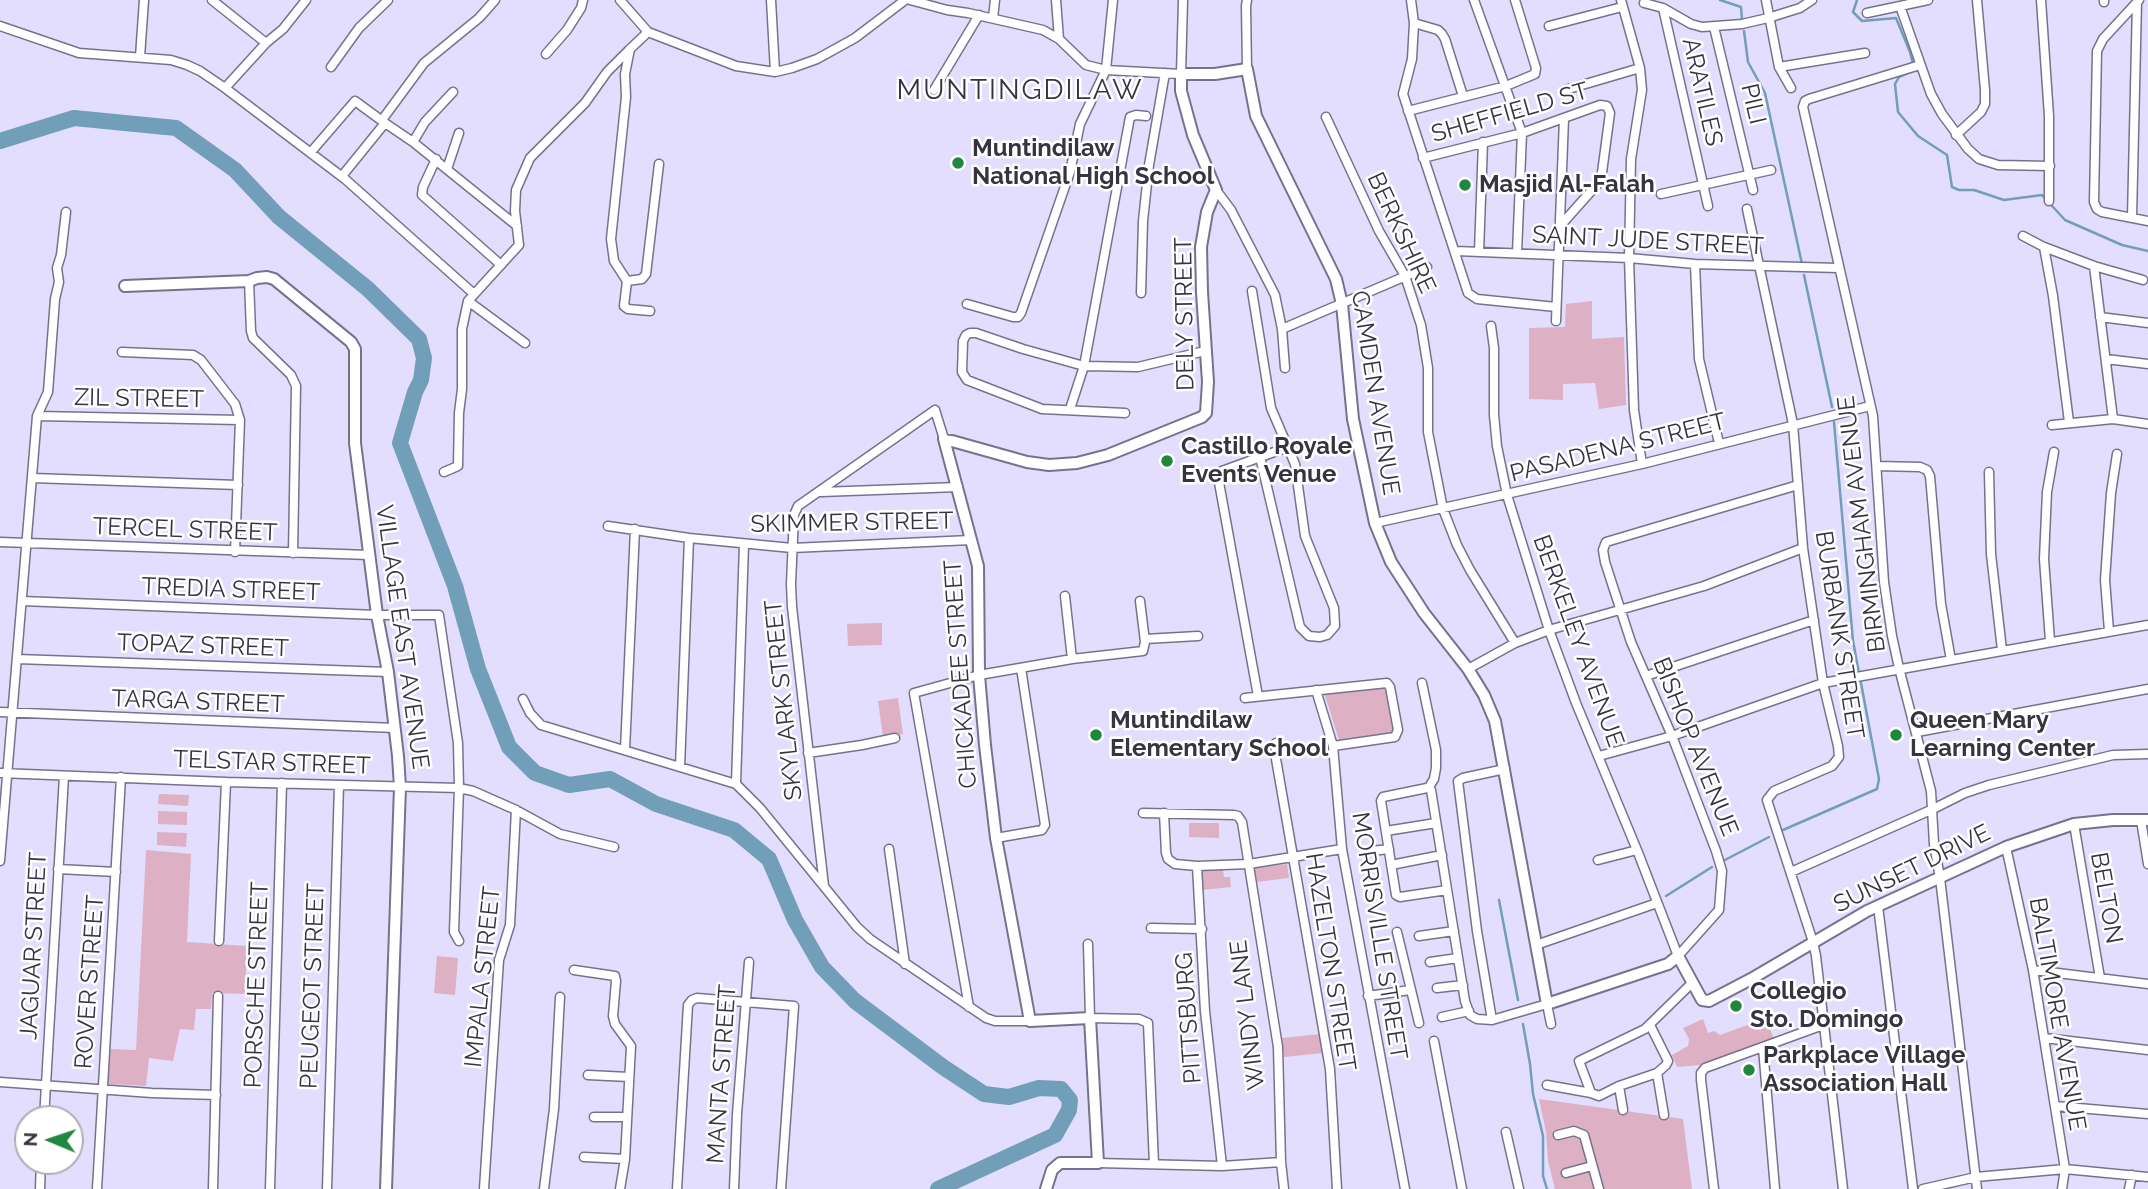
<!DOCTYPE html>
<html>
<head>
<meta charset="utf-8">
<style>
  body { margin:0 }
  #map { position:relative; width:2148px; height:1189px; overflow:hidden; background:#e3defe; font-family:Raleway,sans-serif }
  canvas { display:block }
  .north { position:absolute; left:14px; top:1105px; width:70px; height:70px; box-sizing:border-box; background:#fff; border:2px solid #afaeb3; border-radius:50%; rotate:272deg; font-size:19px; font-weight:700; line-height:28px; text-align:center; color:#363441 }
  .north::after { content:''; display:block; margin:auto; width:24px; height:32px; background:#20883d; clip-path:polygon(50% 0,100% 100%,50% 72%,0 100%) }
</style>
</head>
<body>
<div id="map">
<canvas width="2148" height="1189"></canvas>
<div class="north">N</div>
</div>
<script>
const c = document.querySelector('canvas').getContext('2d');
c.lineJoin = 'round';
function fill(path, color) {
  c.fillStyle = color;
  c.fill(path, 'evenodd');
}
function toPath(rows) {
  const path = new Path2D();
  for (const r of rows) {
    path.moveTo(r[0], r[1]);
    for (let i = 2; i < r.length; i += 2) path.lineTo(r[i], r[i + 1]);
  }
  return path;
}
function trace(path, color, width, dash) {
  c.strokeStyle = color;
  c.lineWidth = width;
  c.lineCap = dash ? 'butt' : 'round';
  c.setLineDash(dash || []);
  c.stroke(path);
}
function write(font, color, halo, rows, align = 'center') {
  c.font = font + ' Raleway,sans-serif';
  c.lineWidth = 5;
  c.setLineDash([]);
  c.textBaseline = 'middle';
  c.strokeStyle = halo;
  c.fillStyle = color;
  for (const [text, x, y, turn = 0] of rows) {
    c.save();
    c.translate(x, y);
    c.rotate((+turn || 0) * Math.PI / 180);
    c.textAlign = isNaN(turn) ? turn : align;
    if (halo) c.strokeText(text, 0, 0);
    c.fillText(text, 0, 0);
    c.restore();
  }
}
fill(toPath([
  [1592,301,1592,339,1624,337,1626,405,1599,409,1595,383,1563,384,1563,400,1529,399,1529,328,1565,327,1566,304],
  [882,623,882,645,848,646,847,624],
  [1385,686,1393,732,1339,740,1324,692],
  [898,698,903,734,883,737,878,701],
  [159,794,189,795,188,806,158,804],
  [158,811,187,812,187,825,158,824],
  [1189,823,1219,823,1219,838,1189,837],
  [157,832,187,833,186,847,157,845],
  [146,850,191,854,187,942,247,946,245,994,212,993,211,1009,196,1009,194,1030,180,1029,173,1061,149,1058,146,1086,108,1084,110,1049,136,1050],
  [1287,864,1289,878,1257,882,1254,868],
  [1223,870,1224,877,1230,877,1231,887,1201,890,1200,871],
  [437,956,458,958,455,995,434,993],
  [1764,1013,1774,1039,1701,1065,1677,1067,1672,1055,1688,1046,1689,1039,1683,1028,1703,1019,1708,1033,1714,1031,1720,1035,1750,1024,1751,1019],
  [1321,1034,1323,1053,1284,1057,1282,1038],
  [1539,1099,1683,1119,1692,1189,1555,1189,1548,1161,1546,1132]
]), '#ddb0c4');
trace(toPath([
  [1720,0,1741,7,1742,19],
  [1857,0,1853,12,1862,21,1896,18,1910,52,1913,64],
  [1744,31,1748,62,1765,93,1802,264],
  [1914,70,1899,77,1895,84,1898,112,1918,136,1947,155,1952,187,1959,190,1974,190,2004,200,2042,195,2065,220,2122,245,2148,251],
  [1804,275,1832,407],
  [1834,422,1853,641,1859,673],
  [1783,830,1877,789,1879,779,1861,683],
  [1723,861,1769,837],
  [1666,896,1712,867],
  [1499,900,1518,1000],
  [1523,1024,1530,1064,1533,1094,1543,1136,1543,1176,1547,1189]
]), '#719eb8', 2.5);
trace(toPath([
  [0,141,74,118,176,128,235,170,279,217,368,289,419,339,424,358,421,380,415,392,400,443,455,586,478,669,509,747,535,773,569,785,610,779,656,804,734,830,769,859,795,920,822,967,855,1001,943,1067,984,1094,1009,1097,1039,1088,1061,1089,1070,1100,1069,1110,1055,1135,938,1189]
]), '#719eb8', 16);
const street = toPath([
  [212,0,266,43,283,29,306,0],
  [620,0,648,32],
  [771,0,775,72],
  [910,0,947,10,968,13,1043,30,1059,39,1086,65,1106,70,1181,74,1183,0],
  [1056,0,1059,39],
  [1411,0,1414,23,1412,59,1403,94,1468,293,1477,299,1556,307],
  [1474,0,1522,133,1517,253],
  [1621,0,1640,68,1642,90,1631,159,1629,258,1634,410,1642,464],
  [1766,0,1779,67,1791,88],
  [2041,0,2049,116,2049,201],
  [2104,0,2104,2],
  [2139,0,2103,39,2097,51,2094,202,2097,209,2102,212,2148,221],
  [1644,3,1663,8,1691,24,1702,27,1742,24,1768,18,1800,8,1812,0],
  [1900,6,1931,94,1942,114,1968,149,1979,159,1998,165,2050,166],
  [1663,8,1708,206],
  [1867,13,1928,0],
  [993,18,995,0],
  [1414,23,1438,30,1442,34,1445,39,1463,96],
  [0,26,79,53,171,60,187,65,200,71,225,88,345,179,474,294],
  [1549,26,1622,7],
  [1714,27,1753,190],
  [630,49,625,74,626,97,611,239,614,261,627,281,624,306,628,309,650,311],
  [546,54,567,30,581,8,583,0],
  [140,57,144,0],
  [1920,65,1809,99,1805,101,1803,107,1873,416,1884,582,1892,636,1899,668,1931,791,1934,844,1940,878,1977,1189],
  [331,67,359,28,388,0],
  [1779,67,1865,53],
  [1247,69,1246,6,1247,0],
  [225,88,266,43],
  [934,90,979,15],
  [1565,90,1640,68],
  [453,92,425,122,413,142,517,226],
  [1408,111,1506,86,1535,74,1536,68,1515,0],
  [1326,117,1379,231,1405,276,1421,325,1428,368,1428,432,1443,509,1457,545,1470,570,1515,643],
  [382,120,424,63,479,18,495,0],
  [1956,135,1981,112,1985,104,1985,90,1977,0],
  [311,152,355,101,385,123],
  [1423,158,1522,133,1600,105,1607,106,1610,113,1601,180,1560,226],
  [436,159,423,187,422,195,501,265],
  [447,169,459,133],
  [342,176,385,123,413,142],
  [1216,190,1231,210,1275,295,1282,329,1285,368],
  [1661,194,1771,170],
  [1747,209,1793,424,1803,548,1823,683,1838,746,1839,757,1832,766,1774,791,1767,800,1813,942,1816,956,1843,1189],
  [2132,218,2137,2],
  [2023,236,2044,247,2094,266,2143,280],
  [2044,247,2053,296,2069,422],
  [1456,251,1629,258,1695,264,1838,268],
  [1479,252,1483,142],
  [1695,264,1699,359,1719,443],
  [2094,266,2113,419],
  [249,281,251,331,253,338,291,375,296,386,293,553],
  [627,281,642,279,646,274,659,164],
  [1252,291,1271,408,1295,464,1305,536,1334,608,1335,626,1327,635,1320,637,1309,636,1300,627,1260,457],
  [1141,293,1143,221,1149,165,1165,73],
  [468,301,525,343],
  [967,304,1013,317,1018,317,1021,313,1070,172,1080,124,1106,70,1113,0],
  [2100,317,2148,323],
  [1556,321,1564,119],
  [1491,326,1494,348,1494,415,1497,446,1507,495,1549,630,1576,703,1637,850,1678,956,1719,910,1722,871,1716,851,1672,736,1631,642,1605,562,1603,550,1606,542,1798,485],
  [1282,329,1427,267],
  [122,352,193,355,201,360,235,404,240,420,235,552],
  [2106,359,2148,364],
  [1070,409,1084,366,1130,117,1136,115,1146,116],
  [1125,413,1042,409,967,380,962,372,963,341,966,335,970,333,976,333,1023,349,1084,366,1138,367,1205,351],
  [37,416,240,420],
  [2052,425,2113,419,2148,424],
  [1877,466,1920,467,1927,470,1930,476,1941,604,1951,660],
  [444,472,458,466,459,413,462,389,462,329,468,301,519,245,515,211,516,190,530,158,585,103,607,72,630,49,648,32,736,66,775,72,792,68,817,59,855,38,905,0],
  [1989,472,1991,554,2002,650],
  [32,478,238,485],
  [821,492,958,487],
  [1375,523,1642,464,1870,406],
  [608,526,689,538,792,548,971,540],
  [0,542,369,555],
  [1065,596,1072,659],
  [22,601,377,615,439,615,458,743,459,788,454,932,459,941],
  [2109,631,2105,580,2111,493,2117,454],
  [1145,639,1198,636],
  [2050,641,2044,559,2047,492,2054,452],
  [17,659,388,672],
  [1468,669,1515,643,1549,630,1704,586,1803,548],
  [1646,676,1814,620],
  [1422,683,1436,750,1436,768,1434,779,1429,787],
  [1316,690,1333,746,1342,849,1405,1189],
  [1258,696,1218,477,1222,471,1288,447],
  [1245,698,1387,683,1390,687,1398,730,1395,737,1333,746],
  [523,699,530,713,541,725,736,784,760,808,857,927,870,939,986,1018,995,1021,1030,1021],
  [0,712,395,728],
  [1917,732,2148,689],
  [1276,743,1276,759,1330,1069,1337,1189],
  [625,750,635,529],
  [808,753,862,745,895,738],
  [1599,756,1672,736,1823,683,2148,625],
  [680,767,689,538],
  [0,773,226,782,459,788,473,791,516,810,560,834,614,847],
  [736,784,744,544],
  [1143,813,1234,815,1238,816,1242,822,1278,1047,1281,1162,1284,1189],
  [1164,813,1166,853,1168,859,1175,864,1197,866,1249,864,1342,849],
  [2141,820,2148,864],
  [2074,824,2100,978],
  [1386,831,1436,823],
  [996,838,1042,830,1045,825,1021,668],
  [2006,847,2033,970,2044,1038,2065,1169,2062,1189],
  [889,849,905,964],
  [1371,851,1389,849],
  [1598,860,1637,850],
  [0,861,37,416,48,392,55,299,59,282,57,268,61,255,66,212],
  [1391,865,1442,855],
  [1197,866,1205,1011,1222,1166],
  [58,869,116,872],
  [1791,872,1933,809,1965,793,1989,785,2113,755,2148,754],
  [824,886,792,607,791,584,794,515,798,506,935,410,944,439,949,440],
  [1447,890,1400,897,1396,895,1381,801,1383,797,1427,788,1431,790,1465,1001,1470,1015,1477,1019,1492,1020,1547,1004,1551,1024],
  [1878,906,1913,1189],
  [1151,928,1202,929],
  [1397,932,1419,1023],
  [1419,936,1454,931],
  [219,941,226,782],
  [1088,944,1090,1018,1139,1019,1148,1023,1154,1164],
  [1536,945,1657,903],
  [1430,962,1458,958],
  [574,970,615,976,616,981,613,1016,615,1024,631,1046,625,1159,620,1189],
  [2033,970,2148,984],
  [1437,988,1463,985],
  [1368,996,1410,990],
  [969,1007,914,693,979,675,1072,659,1143,651,1145,642,1140,601],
  [1442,1017,1469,1011],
  [1492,1020,1477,931,1458,781,1463,778,1505,769],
  [1650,1025,1668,1061,1666,1065,1657,1073,1619,1086,1599,1096,1591,1093,1579,1061,1645,1029,1692,983],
  [2044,1038,2148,1050],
  [1434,1041,1462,1189],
  [1763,1048,1775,1189],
  [1657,1073,1664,1115],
  [588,1075,629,1077],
  [0,1082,152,1093,216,1095],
  [1547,1085,1591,1093],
  [1619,1086,1623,1110],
  [2055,1106,2148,1114],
  [594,1117,627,1117],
  [44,1119,64,776],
  [1506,1132,1519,1189],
  [1558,1135,1574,1131,1584,1135,1599,1189],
  [584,1157,625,1159],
  [1098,1163,1222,1166,1281,1162],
  [1566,1173,1592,1166],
  [40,1189,41,1161],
  [97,1189,121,777],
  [213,1189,218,996],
  [270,1189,282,783],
  [327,1189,339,785],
  [484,1189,499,960,510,925,516,810],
  [544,1189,554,1109,560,997],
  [677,1189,688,1005,692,1000,697,998,794,1006,781,1189],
  [734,1189,737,1114,749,962],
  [1714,1189,1701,1080,1701,1073,1705,1068,1823,1025],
  [1923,1189,1976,1177,2065,1169,2148,1177],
  [2129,1189,2132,1175]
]);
const secondary = toPath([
  [125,286,249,281,257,278,267,277,274,279,351,342,355,349,355,443,377,615,388,672,398,756,400,787,386,1189],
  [944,439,978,566,979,675,985,745,996,838,1030,1021,1090,1018,1098,1163,1060,1163,1052,1170,1046,1189],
  [952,441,1027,462,1049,465,1077,463,1108,455,1202,417,1206,413,1208,382,1202,292,1201,247,1207,212,1216,190,1193,135,1181,91,1181,74,1215,74,1247,69,1256,116,1336,279,1342,304,1353,419,1375,523,1391,562,1424,613,1468,669,1484,695,1495,721,1547,1004,1668,964,1678,956,1702,1000,1709,1001,1751,979,1867,911,2006,847,2074,824,2113,820,2148,820]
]);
trace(street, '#76728e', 11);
trace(secondary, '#76728e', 14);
trace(street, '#fff', 8);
trace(secondary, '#fff', 10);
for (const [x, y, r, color] of [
  [958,163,7,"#20883d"],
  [1465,185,7,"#20883d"],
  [1167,461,7,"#20883d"],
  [1096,735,7,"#20883d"],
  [1896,735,7,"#20883d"],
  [1736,1006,7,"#20883d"],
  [1749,1070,7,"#20883d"]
]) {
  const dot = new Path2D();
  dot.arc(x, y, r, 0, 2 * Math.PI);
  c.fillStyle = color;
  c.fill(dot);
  trace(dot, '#fff', 2.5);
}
write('24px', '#363441', '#fff', [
  ["ARATILES",1702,92,77],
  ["PILI",1753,104,77],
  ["SHEFFIELD ST",1510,113,-16],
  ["BERKSHIRE",1401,233,65],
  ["SAINT JUDE STREET",1648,241,3],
  ["DELY STREET",1185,314,-91],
  ["CAMDEN AVENUE",1375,393,81],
  ["ZIL STREET",139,399,1],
  ["PASADENA STREET",1618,448,-14],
  ["SKIMMER STREET",852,523,-1],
  ["BIRMINGHAM AVENUE",1862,524,-97],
  ["TERCEL STREET",185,530,2],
  ["TREDIA STREET",231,590,2],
  ["BURBANK STREET",1839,635,81],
  ["VILLAGE EAST AVENUE",402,637,82],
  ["BERKELEY AVENUE",1578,641,70],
  ["TOPAZ STREET",203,646,2],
  ["CHICKADEE STREET",961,674,-94],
  ["SKYLARK STREET",784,700,-96],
  ["TARGA STREET",198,702,2],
  ["BISHOP AVENUE",1695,747,68],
  ["TELSTAR STREET",272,763,2],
  ["SUNSET DRIVE",1912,869,-26],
  ["BELTON",2106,898,80],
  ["MORRISVILLE STREET",1379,936,81],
  ["JAGUAR STREET",34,946,-87],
  ["HAZELTON STREET",1330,962,81],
  ["IMPALA STREET",483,977,-84],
  ["ROVER STREET",90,982,-86],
  ["PORSCHE STREET",257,985,-88],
  ["PEUGEOT STREET",313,986,-88],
  ["BALTIMORE AVENUE",2057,1014,80],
  ["WINDY LANE",1248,1015,-97],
  ["PITTSBURG",1189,1018,-94],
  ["MANTA STREET",722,1074,-86]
]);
write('bold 24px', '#363441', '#fff', [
  ["Muntindilaw",972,149],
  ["National High School",972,177],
  ["Masjid Al-Falah",1479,185],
  ["Castillo Royale",1181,447],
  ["Events Venue",1181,475],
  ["Muntindilaw",1110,721],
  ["Elementary School",1110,749],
  ["Queen Mary",1910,721],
  ["Learning Center",1910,749],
  ["Collegio",1750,992],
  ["Sto. Domingo",1750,1020],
  ["Parkplace Village",1763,1056],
  ["Association Hall",1763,1084]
], 'left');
c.letterSpacing = '2px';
write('28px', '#363441', '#fff', [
  ["MUNTINGDILAW",1020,91]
]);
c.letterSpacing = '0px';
</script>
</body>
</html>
